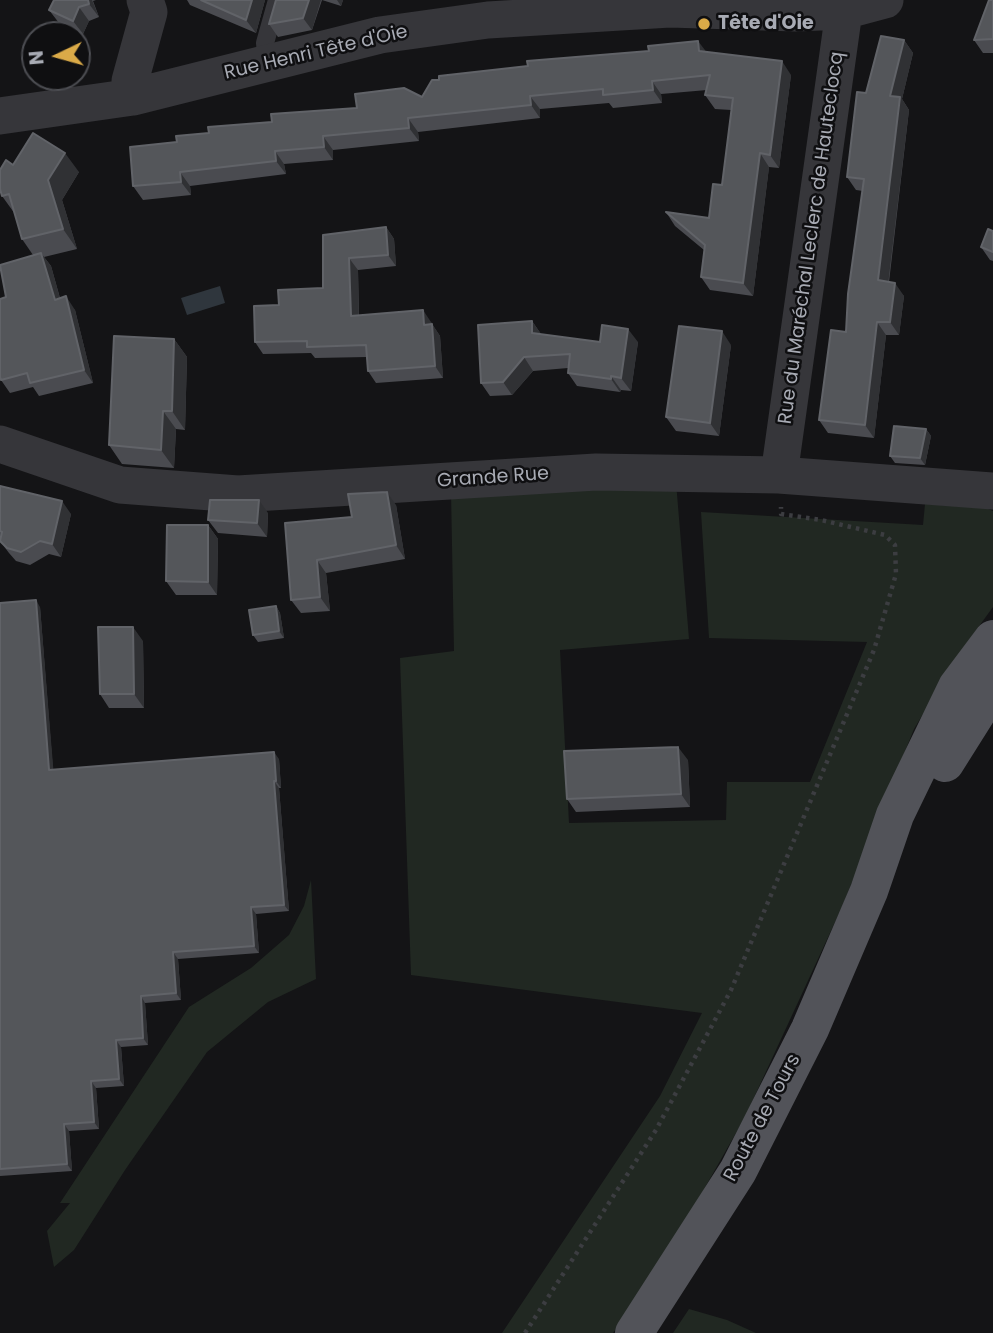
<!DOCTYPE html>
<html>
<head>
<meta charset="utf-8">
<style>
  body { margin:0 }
  #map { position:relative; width:993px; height:1333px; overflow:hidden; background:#141416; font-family:Poppins,sans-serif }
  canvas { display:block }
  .north { position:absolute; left:21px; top:21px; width:70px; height:70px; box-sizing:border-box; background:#0f0f11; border:2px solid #4c4d52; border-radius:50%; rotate:265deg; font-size:19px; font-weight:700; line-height:28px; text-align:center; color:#a8abb4 }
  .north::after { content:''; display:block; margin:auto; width:24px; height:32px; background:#daaa48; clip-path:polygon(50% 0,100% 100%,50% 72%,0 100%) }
</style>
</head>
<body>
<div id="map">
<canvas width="993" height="1333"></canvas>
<div class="north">N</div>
</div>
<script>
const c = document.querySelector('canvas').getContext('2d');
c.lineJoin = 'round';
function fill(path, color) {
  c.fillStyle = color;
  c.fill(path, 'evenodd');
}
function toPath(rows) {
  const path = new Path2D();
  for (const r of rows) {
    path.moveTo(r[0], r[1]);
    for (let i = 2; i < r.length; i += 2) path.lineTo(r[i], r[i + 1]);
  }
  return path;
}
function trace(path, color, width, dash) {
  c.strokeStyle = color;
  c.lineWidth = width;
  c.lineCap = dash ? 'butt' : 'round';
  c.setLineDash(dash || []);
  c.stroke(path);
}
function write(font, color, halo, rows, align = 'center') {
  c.font = font + ' Poppins,sans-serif';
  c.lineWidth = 5;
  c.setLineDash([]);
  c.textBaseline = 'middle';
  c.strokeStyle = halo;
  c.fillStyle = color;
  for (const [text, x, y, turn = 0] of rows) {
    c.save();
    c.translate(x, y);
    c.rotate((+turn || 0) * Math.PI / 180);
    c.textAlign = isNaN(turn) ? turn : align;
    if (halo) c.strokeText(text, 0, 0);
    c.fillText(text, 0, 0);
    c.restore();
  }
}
fill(toPath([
  [676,482,689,639,560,650,569,823,726,820,727,782,810,782,867,642,709,638,701,512,923,525,925,504,986,508,993,511,993,607,961,651,914,729,842,907,745,1117,666,1256,613,1333,502,1333,660,1096,702,1013,411,975,400,658,454,651,451,492],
  [311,880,316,979,268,1002,207,1052,125,1170,74,1250,54,1267,47,1231,70,1203,60,1203,189,1007,251,968,289,935,304,906],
  [689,1309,727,1320,756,1333,673,1333]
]), '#212822');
fill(toPath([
  [220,286,225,303,187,315,181,298]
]), '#2f363d');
trace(toPath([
  [525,1333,656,1130,731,990,874,650,896,574,895,545,885,535,821,520,781,514,781,507]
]), '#3c3d41', 4.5, [3.5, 5]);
trace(toPath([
  [267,63,265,43,277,0]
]), '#36363a', 18);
trace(toPath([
  [133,97,130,81,149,12,145,0],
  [0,116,133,97,380,35,488,20,670,9,796,13,844,11,885,0],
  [0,444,120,485,238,494,596,472,779,475,993,491],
  [779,475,844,11,842,0]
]), '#36363a', 37);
trace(toPath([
  [945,763,993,687],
  [634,1333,738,1171,810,1029,869,891,895,815,957,687,993,639]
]), '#525359', 38);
fill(toPath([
  [54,0,96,0,93,1,99,17,89,21,83,34,59,23,49,10],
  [187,0,265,0,256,33,190,5],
  [276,0,343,0,341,6,322,0,312,30,278,37,269,24],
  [993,0,993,53,983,53,974,40],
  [904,40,913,53,902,99,909,110,889,282,904,296,899,335,886,335,874,438,828,433,819,420,846,332,863,191,856,190,847,177,866,93],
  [706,52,791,75,779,168,769,167,753,296,710,290,701,277,704,250,675,226,666,212,709,218,722,185,731,110,715,109,705,95,707,90,661,94,662,103,613,108,609,103,540,109,540,118,418,132,419,141,333,150,333,160,284,164,286,174,190,186,191,195,143,200,133,186,177,142,209,133,357,108],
  [13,165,79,172,62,200,77,249,44,257,51,266,60,298,75,310,93,383,39,396,33,387,10,393,1,380,6,297,33,255,22,239,15,214,2,196],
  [386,227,394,239,396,266,358,270,359,315,431,322,432,324,440,336,443,378,376,383,368,371,367,357,315,358,311,353,263,354,255,342,279,305,323,288,323,235],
  [993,231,993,261,990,260,981,247],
  [532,321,541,334,600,342,638,342,631,391,621,390,620,392,577,386,568,373,568,368,533,371,512,395,490,396,481,383],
  [174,339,187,357,185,430,176,429,174,468,122,464,109,445],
  [731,345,719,436,676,431,666,417],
  [926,429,931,436,925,465,895,463,890,456],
  [0,486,71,514,61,557,49,554,30,565,16,561,9,553,0,541],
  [396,505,405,559,326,573,330,611,301,613,291,600,285,523,352,517],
  [268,513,267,537,218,533,208,520],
  [208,525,218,539,217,595,176,595,166,581],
  [0,603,40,607,53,770,279,759,281,788,279,788,289,911,256,914,259,953,178,959,181,1000,145,1003,148,1045,121,1047,124,1086,96,1088,99,1129,69,1131,72,1171,0,1176],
  [276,606,280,613,284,638,258,642,253,635],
  [143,641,144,708,109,708,100,694],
  [688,760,690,807,576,812,567,799]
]), '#4a4b50');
fill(toPath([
  [88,0,92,0,99,17,89,4],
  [252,0,265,0,256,33,246,20],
  [309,0,321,0,312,30,303,18],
  [337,0,343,0,341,6],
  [79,7,89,21,83,34,73,21],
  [904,40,913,53,902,99,909,110,887,293,878,280,890,96],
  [698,41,708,54,699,51],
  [782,61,791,75,779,168,770,155],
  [652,81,661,94,662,103,653,90],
  [530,96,540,109,540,118,531,105],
  [408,118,418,132,419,141,409,128],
  [323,136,333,150,333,160,324,147],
  [275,151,284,164,286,174,276,161],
  [65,153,79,172,62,200,77,249,63,229,48,180],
  [760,153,769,167,753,296,743,283],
  [180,172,190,186,191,195,181,182],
  [386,227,394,239,396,266,388,255],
  [41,253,51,266,64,313,55,300],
  [349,258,358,270,359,328,351,316],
  [895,283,904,296,899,335,890,322],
  [66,296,75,310,93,383,84,370],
  [423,310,431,322,433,337,424,325],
  [532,321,541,334,532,333],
  [877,322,886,335,874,438,865,425],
  [432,324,440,336,443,378,435,366],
  [628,329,638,342,631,391,621,378],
  [722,331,731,345,719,436,710,423],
  [174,339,187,357,185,430,172,411],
  [524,357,533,371,512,395,503,382],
  [611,376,621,390,620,392,611,379],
  [163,411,176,429,174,468,161,450],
  [926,429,931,436,925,465,920,458],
  [387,492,396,505,405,559,396,545],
  [259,500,268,513,267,537,257,523],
  [62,501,71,514,61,557,52,544],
  [208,525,218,539,217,595,208,582],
  [317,560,326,573,330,611,320,597],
  [36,600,40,607,54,777,49,770],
  [276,606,280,613,284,638,279,631],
  [133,627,143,641,144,708,134,694],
  [678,747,688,760,690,807,681,794],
  [274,752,279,759,281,788,276,781],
  [274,781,279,788,289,911,284,905],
  [251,907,256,914,259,953,254,946],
  [173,952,178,959,181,1000,176,993],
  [141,996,145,1003,148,1045,143,1038],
  [116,1040,121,1047,124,1086,119,1079],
  [91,1081,96,1088,99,1129,94,1122],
  [64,1124,69,1131,72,1171,67,1164]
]), '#303134');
const building = toPath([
  [54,0,88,0,89,4,79,7,73,21,49,10,54,0],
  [201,0,252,0,246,20,201,0],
  [276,0,309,0,303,18,269,24,276,0],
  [989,0,993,0,993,39,974,40,989,0],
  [881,36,904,40,890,96,900,97,878,280,895,283,890,322,877,322,865,425,819,420,831,330,846,332,848,294,864,179,847,177,857,92,866,93,881,36],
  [698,41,699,51,782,61,770,155,760,153,743,283,701,277,705,245,666,212,709,218,713,184,722,185,733,98,705,95,710,75,652,81,653,90,603,95,603,89,530,96,531,105,408,118,409,128,323,136,324,147,275,151,276,161,180,172,181,182,133,186,130,147,177,142,176,136,209,133,208,127,272,122,271,114,357,108,355,94,404,88,422,97,432,80,439,80,439,76,528,66,527,61,649,51,648,46,698,41],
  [33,133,65,153,48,180,63,229,22,239,9,194,2,196,0,189,0,170,6,160,13,165,33,133],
  [386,227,388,255,349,258,351,316,423,310,424,325,432,324,435,366,368,371,366,345,307,347,307,341,255,342,254,306,279,305,278,290,323,288,323,235,386,227],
  [988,229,993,231,993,252,981,247,988,229],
  [41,253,55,300,66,296,84,370,30,383,27,373,1,380,0,377,0,299,6,297,0,265,41,253],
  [532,321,532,333,600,342,602,325,628,329,621,378,611,376,611,379,568,373,570,354,524,357,503,382,481,383,478,325,532,321],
  [679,326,722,331,710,423,666,417,679,326],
  [114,336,174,339,172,411,163,411,161,450,109,445,114,336],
  [894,426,926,429,920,458,890,456,894,426],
  [0,486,62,501,52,544,40,541,21,552,7,548,0,541,2,532,0,531,0,486],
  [387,492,396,545,317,560,320,597,291,600,285,523,352,517,348,494,387,492],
  [210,500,259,500,257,523,208,520,210,500],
  [167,525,208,525,208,582,166,581,167,525],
  [36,600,49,770,274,752,276,781,274,781,284,905,251,907,254,946,173,952,176,993,141,996,143,1038,116,1040,119,1079,91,1081,94,1122,64,1124,67,1164,0,1169,0,603,36,600],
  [276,606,279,631,253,635,249,610,276,606],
  [98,627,133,627,134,694,100,694,98,627],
  [678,747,681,794,567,799,564,751,678,747]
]);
fill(building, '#54565a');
trace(building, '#616368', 2);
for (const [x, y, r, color] of [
  [704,24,7,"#daaa48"]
]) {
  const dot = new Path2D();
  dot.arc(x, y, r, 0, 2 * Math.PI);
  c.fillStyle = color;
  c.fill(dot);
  trace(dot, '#0f0f11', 2.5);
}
write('bold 19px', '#a8abb4', '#0f0f11', [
  ["Tête d'Oie",718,24]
], 'left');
write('19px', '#a8abb4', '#0f0f11', [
  ["Rue Henri Tête d'Oie",316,53,-13],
  ["Rue du Maréchal Leclerc de Hauteclocq",812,238,-82],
  ["Grande Rue",493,478,-4],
  ["Route de Tours",763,1118,-62]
]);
</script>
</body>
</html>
